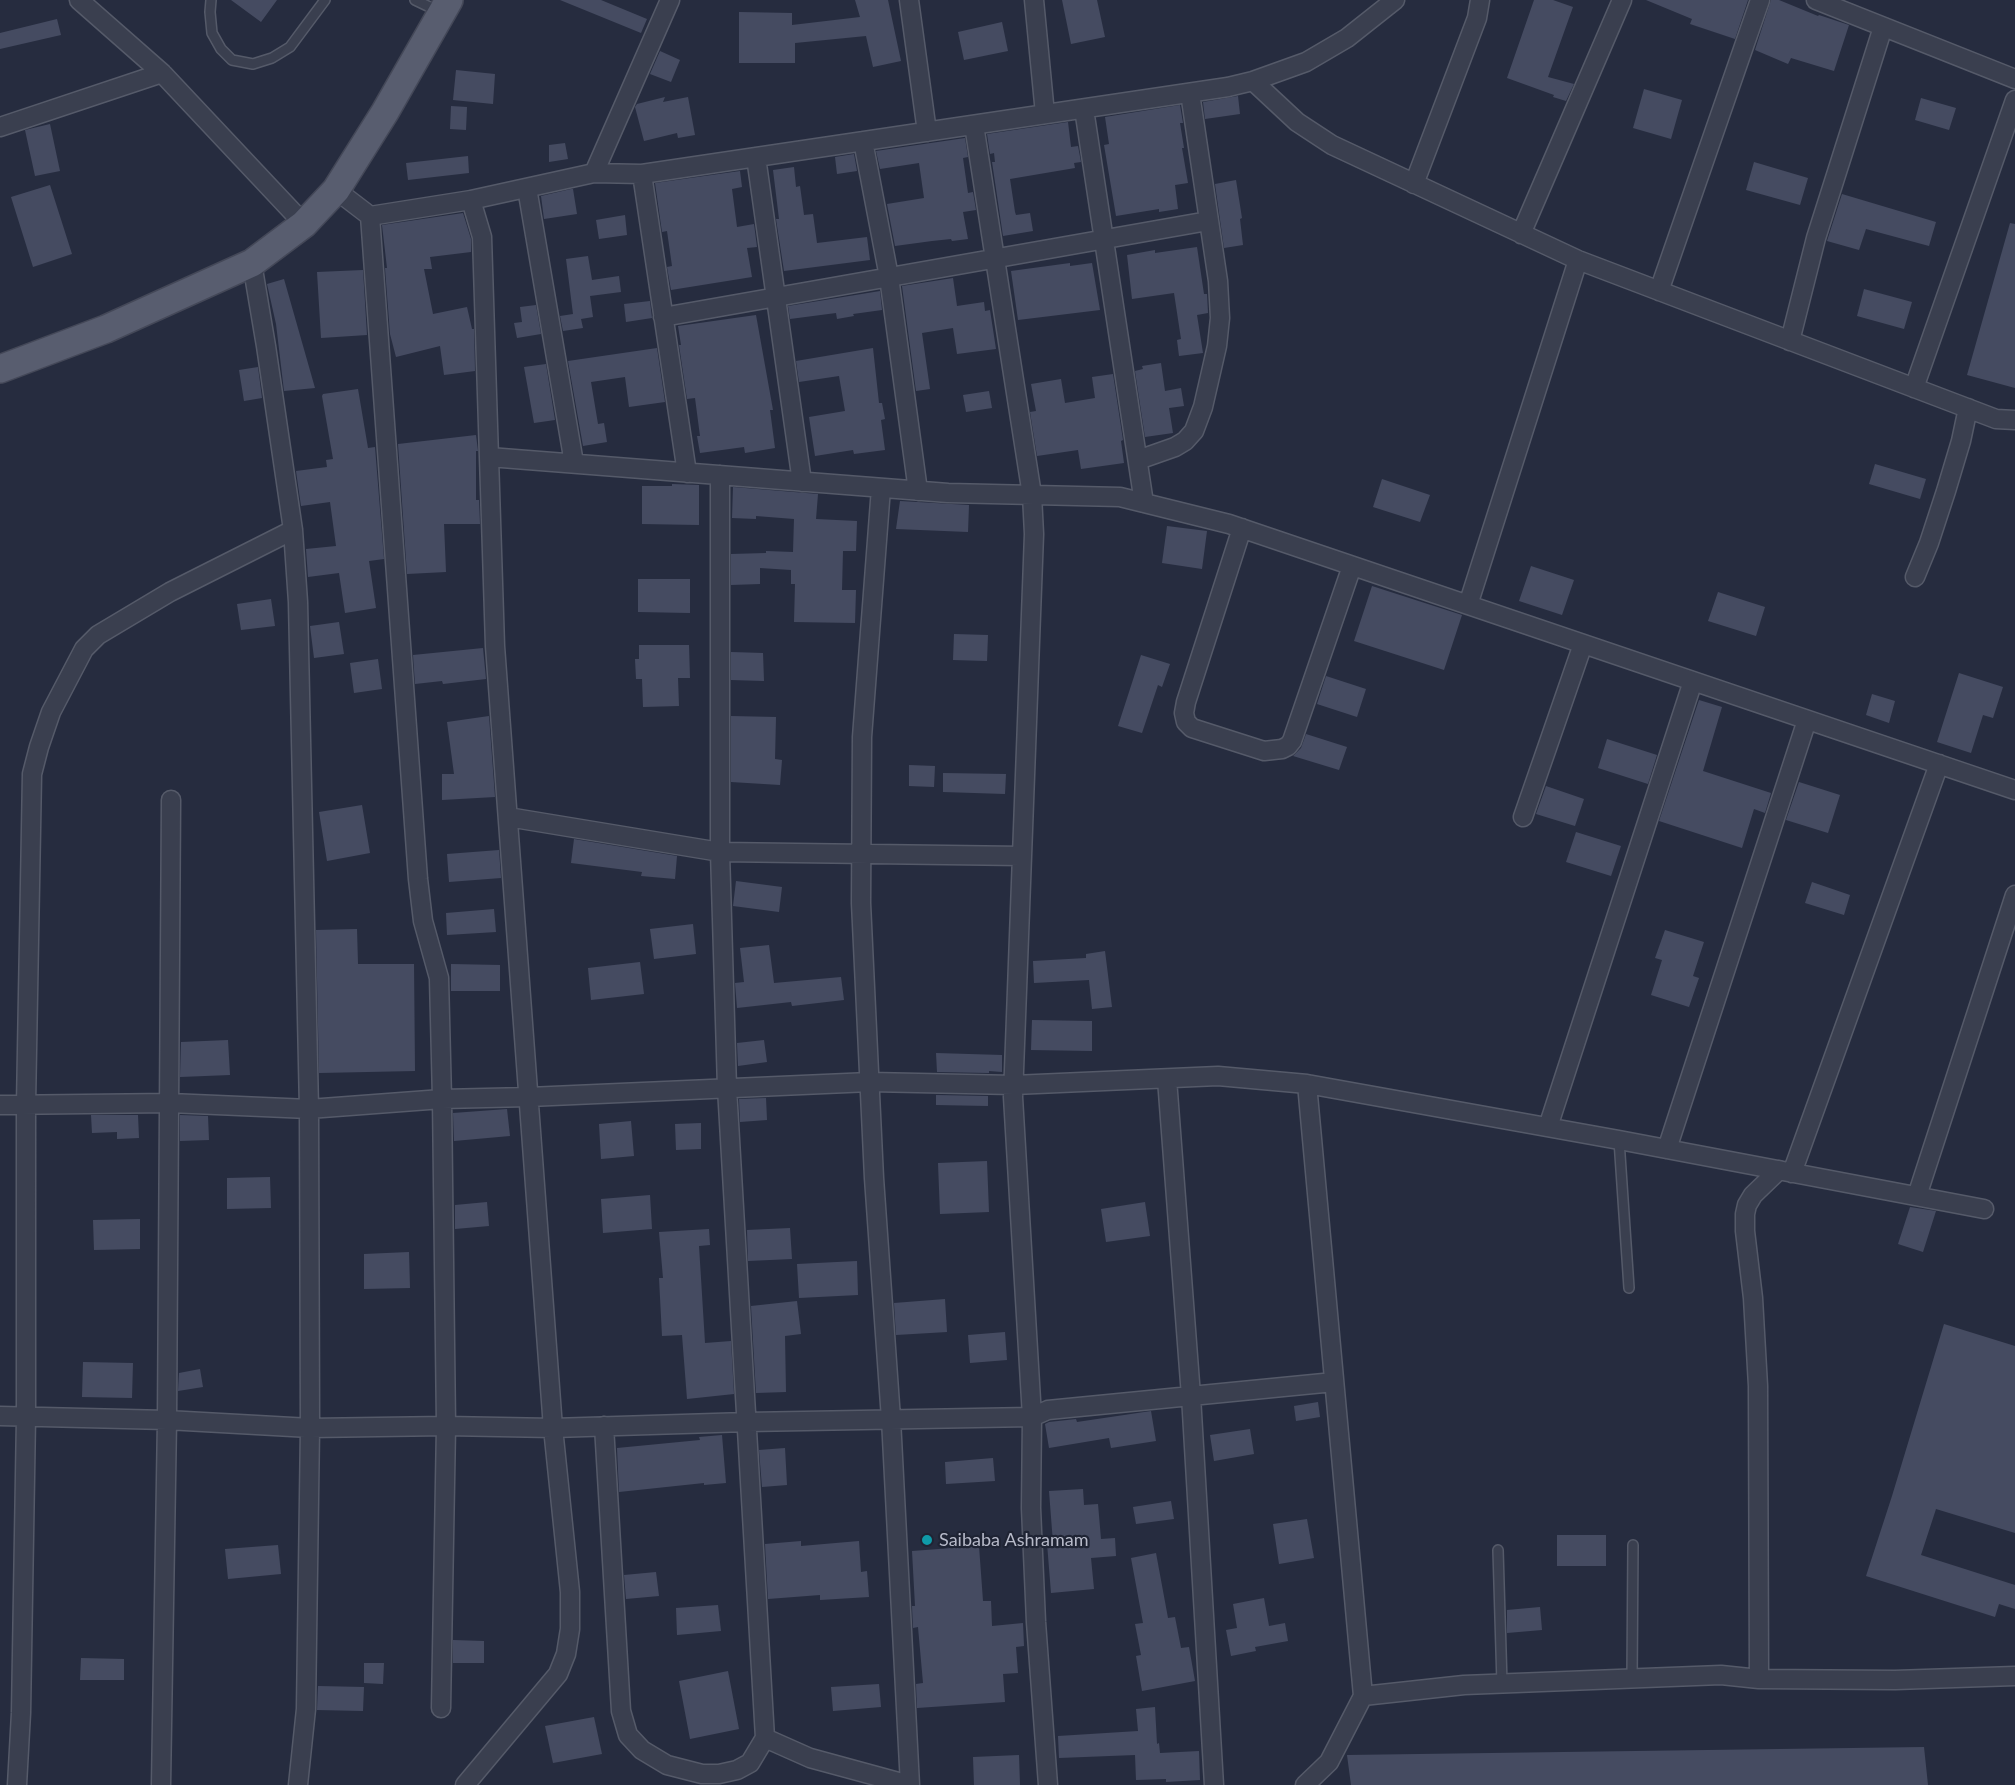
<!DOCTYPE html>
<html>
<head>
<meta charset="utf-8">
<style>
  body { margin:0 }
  canvas { display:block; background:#262c3f }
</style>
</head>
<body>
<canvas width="2015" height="1785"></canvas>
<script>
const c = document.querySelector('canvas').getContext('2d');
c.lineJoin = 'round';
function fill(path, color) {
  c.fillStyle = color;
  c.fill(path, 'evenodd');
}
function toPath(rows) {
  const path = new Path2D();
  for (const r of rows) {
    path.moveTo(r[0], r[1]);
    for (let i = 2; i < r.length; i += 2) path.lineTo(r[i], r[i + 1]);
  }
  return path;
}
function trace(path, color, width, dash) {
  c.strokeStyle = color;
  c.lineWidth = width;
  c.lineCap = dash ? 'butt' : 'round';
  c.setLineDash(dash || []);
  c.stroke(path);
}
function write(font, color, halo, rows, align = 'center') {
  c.font = font + ' Lato,sans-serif';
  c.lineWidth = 4.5;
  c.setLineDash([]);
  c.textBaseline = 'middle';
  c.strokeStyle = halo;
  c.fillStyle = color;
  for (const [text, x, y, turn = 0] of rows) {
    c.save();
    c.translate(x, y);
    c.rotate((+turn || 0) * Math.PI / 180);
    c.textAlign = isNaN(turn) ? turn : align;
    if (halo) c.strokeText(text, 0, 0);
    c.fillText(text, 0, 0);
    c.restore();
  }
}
fill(toPath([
  [231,0,277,0,261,22],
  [560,0,601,0,647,19,641,33],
  [855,0,888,0,901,61,873,67,866,36,795,43,795,63,739,63,739,12,792,13,792,25,860,17],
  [1062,0,1097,0,1105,37,1071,44],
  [1534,0,1553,0,1573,7,1548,77,1574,84,1566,101,1553,97,1554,95,1507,78],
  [1646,0,1748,0,1735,39,1690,24,1692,19],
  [1771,0,1779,0,1818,16,1819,15,1849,25,1834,71,1791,58,1788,64,1755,50],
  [57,19,61,35,0,49,0,33],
  [1002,22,1008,51,964,60,958,32],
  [660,51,680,60,671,82,650,74],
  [456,70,495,74,493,104,453,100],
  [1644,89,1682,100,1671,139,1633,128],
  [1238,96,1240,114,1205,119,1203,102],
  [665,97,663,102,688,97,695,135,678,138,677,133,644,141,635,107,637,104],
  [1921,98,1956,108,1949,130,1915,120],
  [1180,105,1183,123,1180,123,1184,148,1182,148,1188,183,1175,185,1178,209,1159,212,1159,209,1116,216,1104,145,1109,144,1105,117],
  [451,106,467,107,466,130,450,129],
  [1068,122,1071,147,1078,146,1081,162,1074,163,1075,168,1010,179,1015,212,1016,215,1030,213,1033,231,1003,236,992,162,995,162,994,153,990,154,987,134],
  [50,124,60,171,35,176,25,130],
  [965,138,968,157,963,158,968,193,973,192,976,210,963,212,968,239,952,241,951,239,932,241,895,246,887,204,924,198,919,163,880,169,876,151],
  [565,143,568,159,549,162,549,145],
  [854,154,857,171,837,174,835,157],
  [468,156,469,173,408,180,406,163],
  [1754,162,1808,178,1800,205,1746,190],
  [794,167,796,187,800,186,804,215,813,214,817,243,867,237,870,260,784,271,776,219,779,219,773,170],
  [740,171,742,187,732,189,737,227,754,224,757,247,747,248,752,277,671,290,667,267,672,266,667,231,662,232,655,183],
  [1236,180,1242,218,1240,219,1243,245,1224,248,1215,184],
  [50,185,72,254,33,267,11,197],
  [571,189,573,189,577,214,544,219,541,196],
  [1842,194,1936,222,1929,246,1866,229,1859,250,1827,241],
  [463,213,471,239,471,252,430,257,432,269,424,269,433,314,467,307,472,329,474,329,475,371,444,375,440,346,396,357,390,334,385,268,387,268,382,225],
  [625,215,627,235,599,239,596,220],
  [2010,223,2015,224,2015,388,1967,375],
  [1197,247,1204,294,1207,294,1208,313,1197,315,1203,353,1179,356,1177,340,1181,339,1174,293,1132,299,1127,255,1155,250,1155,253],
  [588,256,592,280,619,276,621,292,590,296,593,317,581,319,583,328,563,331,560,316,573,314,566,259],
  [1070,263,1070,266,1092,263,1100,310,1018,320,1011,271],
  [363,270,367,335,321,338,317,272],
  [953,278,957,306,984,302,985,311,990,310,996,349,957,354,953,328,922,333,930,389,916,391,902,286],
  [284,279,315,388,284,391,276,324,267,284],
  [1864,289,1912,302,1904,329,1857,316],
  [880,291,882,310,853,314,854,316,837,319,836,313,790,319,788,306],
  [650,301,652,318,626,322,624,304],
  [536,305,541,334,517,338,514,323,522,322,520,307],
  [756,315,773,410,770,410,775,448,745,453,744,447,700,453,697,436,700,436,695,398,687,399,679,345,681,345,678,326],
  [657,348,665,402,629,407,625,377,591,382,598,424,604,423,607,442,583,446,568,361],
  [873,348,879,403,882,403,885,419,881,420,885,450,854,454,853,450,815,456,809,417,845,411,839,376,799,382,796,361],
  [1161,363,1165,391,1181,388,1184,406,1169,408,1173,433,1145,437,1135,371,1143,369,1142,366],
  [546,364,555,420,534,423,524,367],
  [258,367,262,398,244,401,239,370],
  [1113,374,1123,440,1121,441,1124,463,1081,469,1078,450,1037,456,1030,412,1036,411,1031,384,1061,379,1065,403,1095,398,1092,377],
  [358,389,368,448,375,447,384,559,369,561,376,608,345,613,339,573,308,577,306,549,336,546,330,502,301,506,296,471,327,467,326,460,333,459,322,396,323,394],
  [989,391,992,408,966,412,963,395],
  [476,435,478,451,476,451,476,500,479,500,480,524,444,524,446,572,407,574,398,444],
  [1875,464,1926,479,1920,499,1869,484],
  [1382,479,1430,495,1420,522,1373,507],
  [672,484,699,485,699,525,642,524,642,486,672,486],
  [733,487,818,494,816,519,857,521,856,551,843,551,842,590,856,590,855,623,794,622,795,584,791,584,791,570,760,568,760,584,731,585,731,554,766,553,766,551,793,552,794,519,756,516,756,519,732,518],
  [900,501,969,505,968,532,896,529],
  [1167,526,1207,531,1202,569,1162,563],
  [1531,566,1574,580,1562,615,1519,601],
  [638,579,690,579,690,613,638,612],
  [1372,586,1462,615,1444,670,1354,641],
  [1718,592,1765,607,1756,636,1708,621],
  [271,599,275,626,241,630,237,604],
  [339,622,344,654,314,658,310,626],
  [954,634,988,635,987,661,953,660],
  [639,645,689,645,690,678,678,678,679,706,643,707,642,679,636,679,635,659,639,659],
  [483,648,486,679,443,684,442,681,415,684,413,655],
  [731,652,763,653,764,681,731,680],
  [1141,655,1170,664,1162,687,1158,685,1142,733,1118,726],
  [378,659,382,689,354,693,350,663],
  [1959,673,2003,687,1993,718,1983,715,1971,753,1937,742],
  [1326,676,1366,689,1357,717,1317,704],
  [1872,694,1895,701,1889,723,1866,715],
  [1699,700,1722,707,1703,771,1771,793,1765,813,1754,809,1742,848,1659,821],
  [489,716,495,797,442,800,442,774,454,774,447,722],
  [731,716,776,717,775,759,782,760,780,785,731,782],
  [1306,734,1347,747,1339,770,1293,756,1301,748],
  [1607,739,1657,755,1648,784,1598,768],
  [909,765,935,766,934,787,909,786],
  [943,773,1006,774,1005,794,943,792],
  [1799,782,1840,795,1828,833,1786,820],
  [1546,786,1584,799,1575,826,1536,814],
  [362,805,370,853,327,861,319,812],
  [1576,832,1621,846,1611,876,1566,862],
  [574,839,677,856,675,879,641,876,642,872,571,863],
  [499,850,501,878,449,882,447,854],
  [736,881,782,887,779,912,733,906],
  [1812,882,1850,895,1844,915,1805,903],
  [494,909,496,932,447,935,446,913],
  [693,924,696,954,654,959,650,929],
  [357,929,358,964,414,964,415,1071,319,1073,316,930],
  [1665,930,1704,942,1693,976,1699,978,1689,1007,1651,995,1662,960,1655,958],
  [769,945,774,983,841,977,844,1000,792,1006,791,1002,737,1008,735,983,744,982,740,948],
  [1105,951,1112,1007,1092,1009,1089,980,1034,983,1033,961,1086,958,1086,954],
  [640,962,644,994,591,1000,588,968],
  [451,964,500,965,500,991,451,991],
  [1032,1020,1092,1021,1092,1051,1031,1050],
  [228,1040,230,1075,180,1077,181,1042],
  [764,1040,767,1062,738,1066,737,1043],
  [936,1053,1002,1055,1002,1072,989,1071,989,1073,937,1072],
  [936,1095,988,1096,988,1106,936,1105],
  [766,1098,767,1120,740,1122,739,1099],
  [507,1109,510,1136,454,1141,453,1113],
  [91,1115,138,1115,139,1138,117,1139,117,1132,92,1133],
  [180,1115,208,1116,209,1140,180,1141],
  [631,1121,634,1156,601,1159,599,1124],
  [701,1123,701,1149,676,1150,675,1124],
  [987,1161,989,1212,940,1214,938,1163],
  [270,1177,271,1208,227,1209,227,1178],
  [650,1195,652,1229,603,1233,601,1199],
  [487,1202,489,1226,455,1229,455,1205],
  [1145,1202,1150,1236,1106,1242,1101,1209],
  [1910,1207,1936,1211,1923,1252,1898,1244],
  [140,1219,140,1249,94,1250,93,1220],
  [790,1228,792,1259,748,1261,747,1230],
  [709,1229,710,1245,699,1246,705,1343,731,1341,734,1394,687,1399,682,1335,662,1336,659,1278,663,1278,659,1232],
  [409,1252,410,1288,364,1289,364,1254],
  [857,1261,858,1295,799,1298,797,1264],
  [945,1299,947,1332,896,1335,894,1303],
  [797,1301,801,1334,785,1336,786,1392,756,1393,751,1306],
  [1944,1324,2015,1346,2015,1533,1936,1509,1921,1555,2015,1585,2015,1609,1999,1604,1995,1617,1866,1576,1892,1496],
  [1005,1332,1007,1360,970,1363,968,1335],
  [83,1362,133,1363,132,1398,82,1397],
  [200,1369,203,1387,178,1391,179,1373],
  [1318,1402,1320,1417,1296,1421,1294,1406],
  [1151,1411,1156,1441,1111,1448,1109,1438,1049,1448,1045,1424,1049,1422,1076,1419,1077,1422],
  [1250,1429,1254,1454,1214,1461,1210,1435],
  [722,1435,726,1483,704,1485,704,1483,619,1492,617,1448,700,1440,699,1437],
  [785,1448,787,1485,762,1487,759,1450],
  [993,1458,995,1481,946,1484,945,1462],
  [1083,1489,1084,1505,1098,1504,1101,1539,1115,1538,1116,1556,1091,1558,1094,1589,1051,1593,1047,1543,1053,1543,1049,1491],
  [1171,1501,1174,1519,1136,1524,1133,1507],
  [1307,1519,1314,1558,1279,1564,1273,1524],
  [1557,1535,1606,1535,1606,1566,1557,1566],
  [801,1541,801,1546,859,1541,861,1572,867,1571,869,1597,820,1600,820,1595,768,1599,765,1544],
  [278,1545,281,1574,228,1579,225,1549],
  [979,1546,983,1601,991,1601,992,1626,1023,1623,1024,1646,1016,1647,1018,1673,1003,1674,1005,1702,917,1708,916,1684,923,1683,918,1627,913,1628,912,1606,915,1606,912,1551],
  [1156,1553,1168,1618,1175,1617,1181,1648,1189,1647,1195,1681,1142,1691,1136,1656,1141,1655,1135,1624,1143,1623,1131,1558],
  [656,1572,659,1596,626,1599,624,1575],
  [1264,1598,1269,1626,1285,1623,1288,1641,1255,1647,1256,1651,1231,1656,1226,1630,1237,1628,1233,1604],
  [718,1605,721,1631,677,1635,676,1608],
  [1540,1607,1542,1630,1507,1633,1507,1610],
  [453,1640,484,1641,484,1663,453,1663],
  [81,1658,124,1659,124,1680,80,1680],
  [364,1663,384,1663,383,1684,364,1683],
  [728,1671,739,1729,690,1739,679,1681],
  [879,1684,881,1707,833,1711,831,1687],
  [318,1686,364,1687,363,1711,317,1710],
  [1155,1707,1157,1744,1159,1743,1160,1753,1199,1751,1200,1780,1166,1782,1166,1779,1136,1780,1135,1755,1059,1758,1058,1736,1138,1731,1136,1709],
  [594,1717,602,1754,553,1763,545,1726],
  [1924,1747,1928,1785,1351,1785,1347,1755],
  [1019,1755,1020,1785,974,1785,973,1757]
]), '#454b61');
const service = toPath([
  [211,0,210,12,212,33,221,49,232,60,253,64,272,58,290,47,325,0],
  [415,0,440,12],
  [1619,1140,1629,1288],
  [1498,1550,1502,1684],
  [1632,1679,1633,1545]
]);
const minor = toPath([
  [79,0,162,73,304,224],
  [909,0,927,132],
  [1034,0,1045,114],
  [1816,0,2015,79],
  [1253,81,1297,122,1332,145,1578,260,1996,419,2015,420],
  [1084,109,1144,503],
  [974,125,1032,495,1034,534,1013,1097,1032,1417,1031,1508,1036,1622,1048,1785],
  [0,127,162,73],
  [863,141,889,277,918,491],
  [756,157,802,482],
  [594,173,670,0],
  [642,174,687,473],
  [1414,184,1477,18,1480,0],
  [527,188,574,463],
  [336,190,370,216,471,200,482,237,495,646,553,1428,747,1422,1032,1417,1048,1410,1334,1382],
  [471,200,594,173,642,174,1228,87,1253,81,1306,62,1347,38,1395,0],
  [370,216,418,879,423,921,439,978,442,1099,446,1426,441,1708],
  [1521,234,1622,0],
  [1659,291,1760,0],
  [663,317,1208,221],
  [1790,341,1816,238,1883,27],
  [1914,388,2015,100],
  [489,457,948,493,1120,497,1229,524,2015,790],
  [1138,460,1175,447,1185,441,1194,431,1203,407,1217,346,1220,318,1218,281,1190,93],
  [881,488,862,737,861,903,874,1178,891,1419,910,1785],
  [1242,528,1186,702,1184,713,1186,722,1192,728,1264,751,1282,749,1288,746,1292,741,1352,566],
  [1915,577,1929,543,1946,491,1961,441,1968,408],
  [1468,605,1578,260],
  [508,817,720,852,1022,856],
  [1523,817,1583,644],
  [1167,1079,1191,1396,1214,1785],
  [1307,1084,1363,1696,1464,1685,1721,1675,1759,1679,1895,1680,2015,1676],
  [0,1105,170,1103,309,1109,298,602,293,530,266,346,252,263],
  [1548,1127,1693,681],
  [1667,1149,1807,720],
  [1792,1173,1939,764],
  [1917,1196,2015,895],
  [0,1416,167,1420,310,1428,446,1426,553,1428,570,1592,570,1629,566,1654,558,1674,465,1785],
  [604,1426,621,1711,628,1735,642,1750,667,1765,702,1774,719,1774,737,1770,750,1763,765,1738,727,1088,720,852,720,475],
  [1759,1679,1758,1386,1753,1298,1745,1231,1745,1214,1747,1205,1753,1195,1779,1170],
  [765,1738,810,1758,909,1785],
  [17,1785,21,1713,26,1417,26,1105,32,774,39,747,51,712,84,649,98,635,170,592,293,530],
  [161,1785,167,1420,171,800],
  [298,1785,306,1709,310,1428,309,1109,442,1099,529,1097,870,1082,1014,1085,1218,1076,1307,1084,1619,1140,1984,1209],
  [1305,1785,1329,1762,1363,1696]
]);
const primary = toPath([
  [0,369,106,329,252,263,304,224,336,190,385,112,449,0]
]);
trace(service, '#555a69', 12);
trace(minor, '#555a69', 21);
trace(primary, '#444858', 30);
trace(service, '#3a3f4f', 9);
trace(minor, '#3a3f4f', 18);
trace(primary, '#585d6f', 27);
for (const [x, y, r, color] of [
  [927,1540,6,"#0f9aa8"]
]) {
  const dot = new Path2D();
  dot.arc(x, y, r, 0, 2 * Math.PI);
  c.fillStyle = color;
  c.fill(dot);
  trace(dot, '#1f2434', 2);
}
write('18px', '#b7bac9', '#1f2434', [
  ["Saibaba Ashramam",939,1540]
], 'left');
</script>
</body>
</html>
